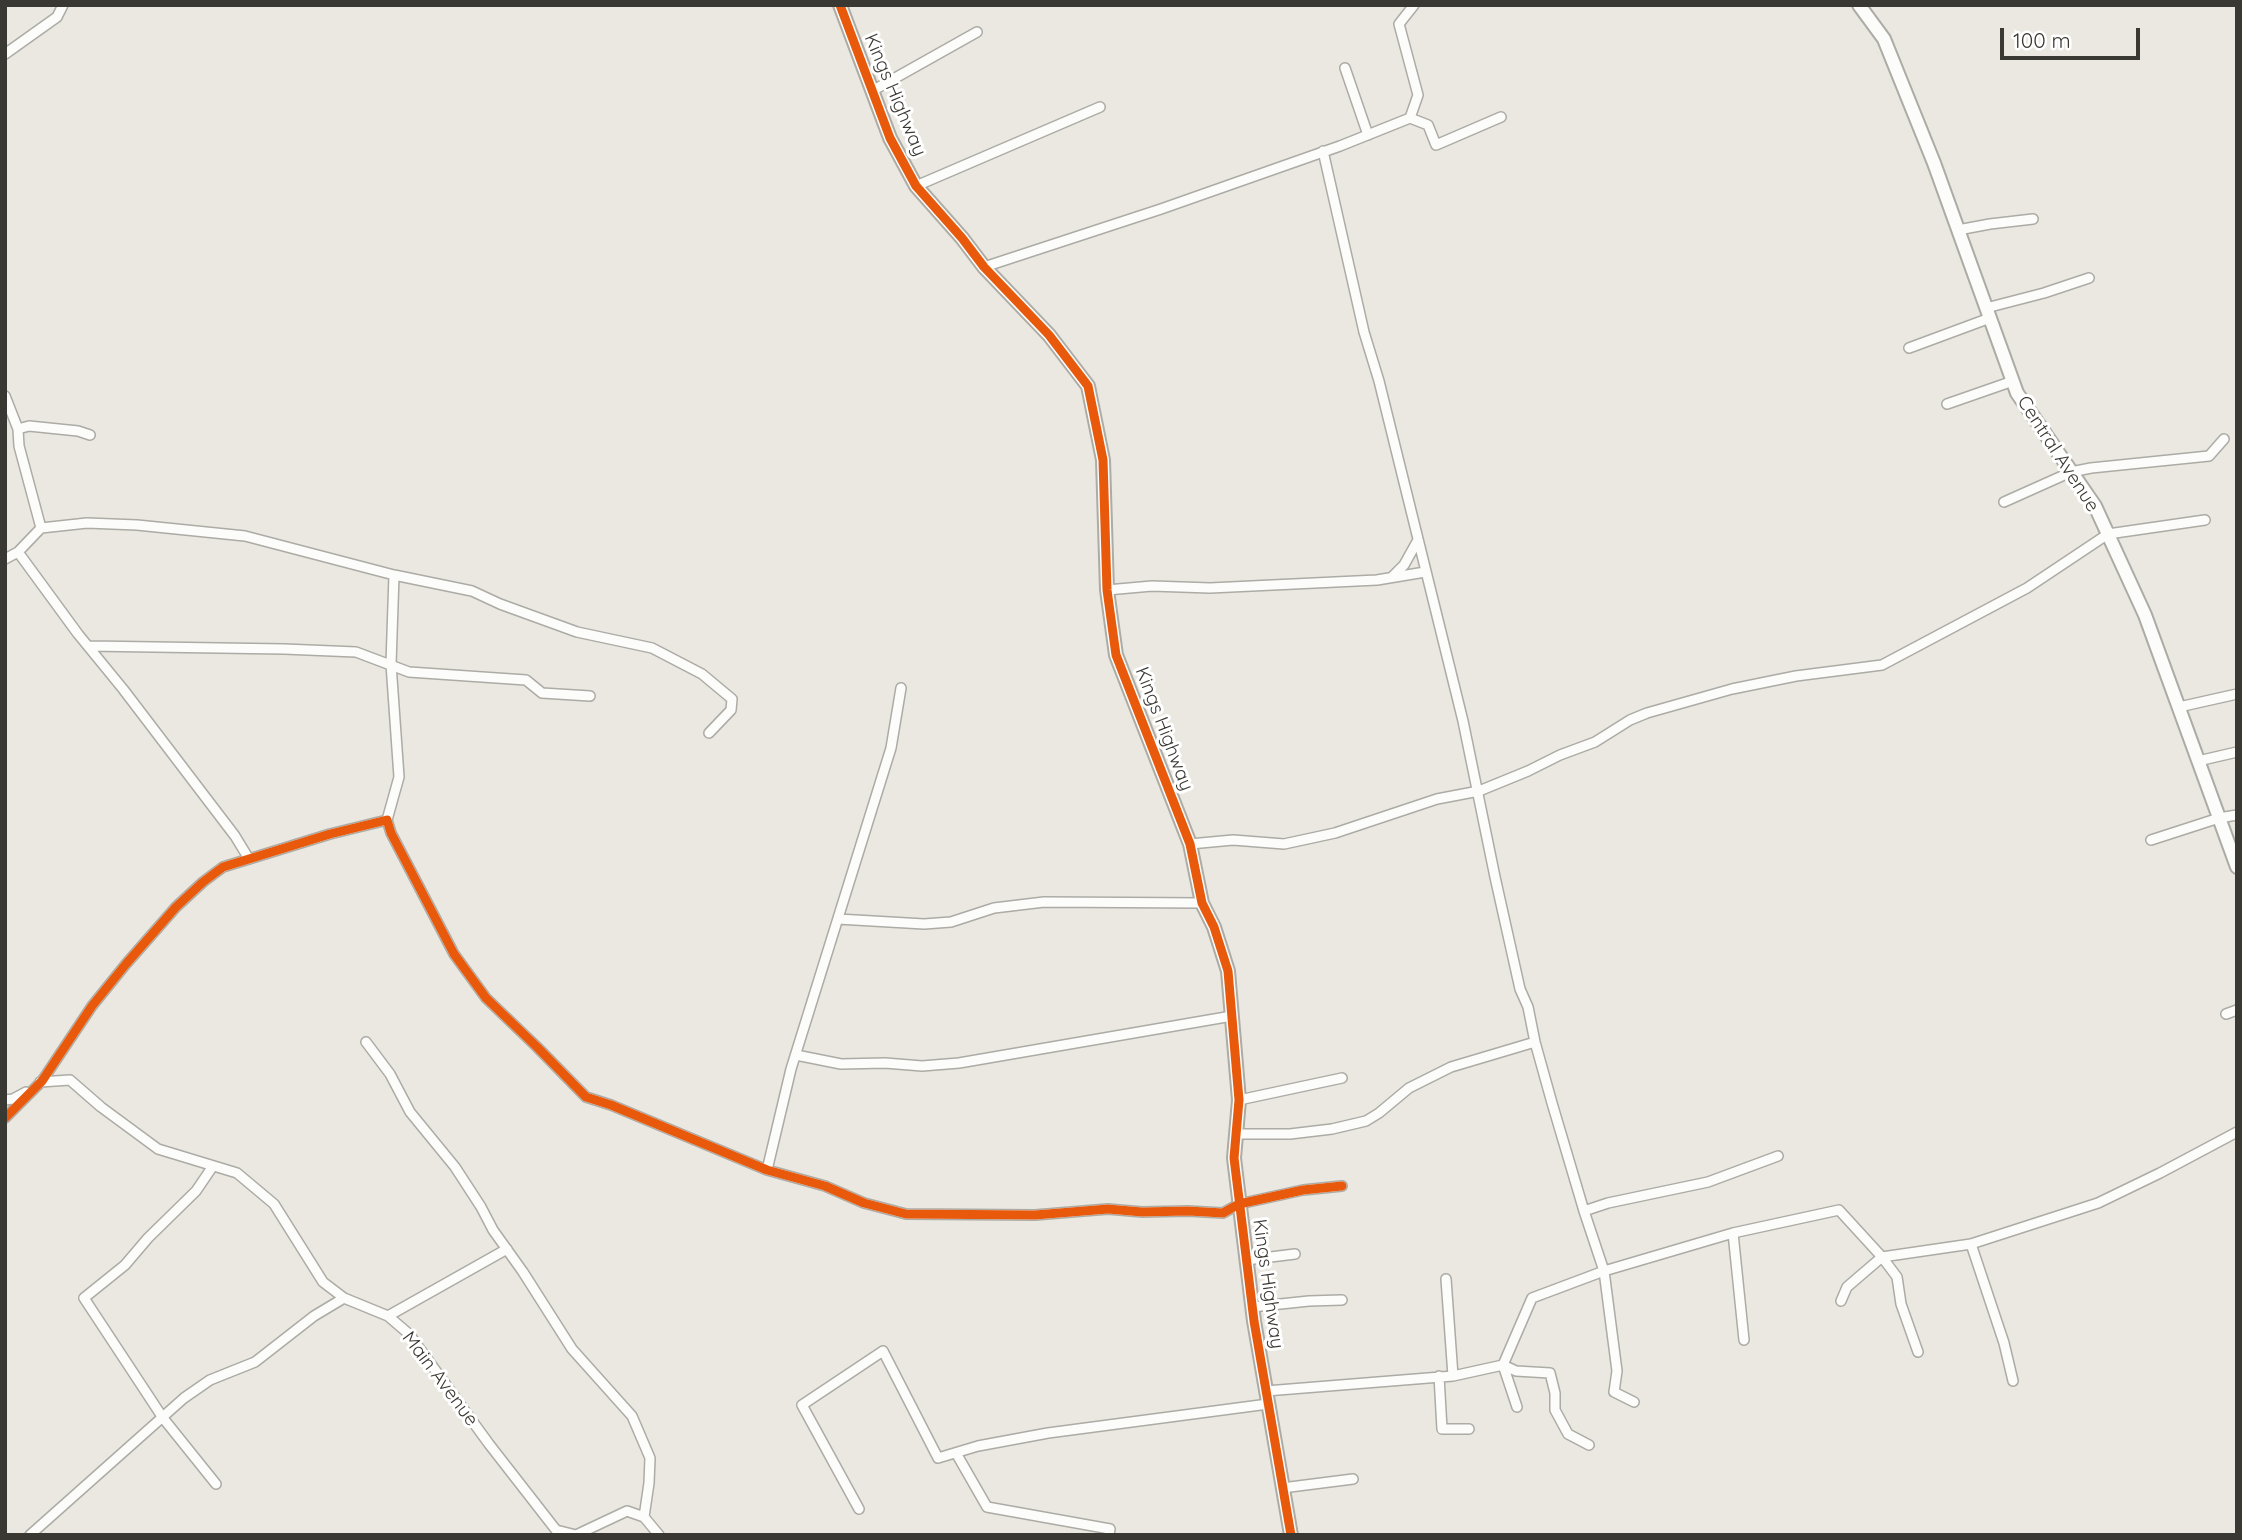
<!DOCTYPE html>
<html>
<head>
<meta charset="utf-8">
<style>
  body { margin:0 }
  #map { position:relative; width:2242px; height:1540px; overflow:hidden; background:#eae8e0; font-family:Quicksand,sans-serif }
  canvas { display:block }
  .frame { position:absolute; inset:0; border:7px solid #3a3832; pointer-events:none }
  .scale { position:absolute; left:2000px; top:28px; width:140px; height:32px; box-sizing:border-box; border:4px solid #3a3832; border-top:0; padding-left:9px; font-size:21px; line-height:24px; white-space:nowrap; color:#3a3832; -webkit-text-stroke:5px #fff; paint-order:stroke }
</style>
</head>
<body>
<div id="map">
<canvas width="2242" height="1540"></canvas>
<div class="frame"></div>
<div class="scale">100 m</div>
</div>
<script>
const c = document.querySelector('canvas').getContext('2d');
c.lineJoin = 'round';
function toPath(rows) {
  const path = new Path2D();
  for (const r of rows) {
    path.moveTo(r[0], r[1]);
    for (let i = 2; i < r.length; i += 2) path.lineTo(r[i], r[i + 1]);
  }
  return path;
}
function trace(path, color, width, dash) {
  c.strokeStyle = color;
  c.lineWidth = width;
  c.lineCap = dash ? 'butt' : 'round';
  c.setLineDash(dash || []);
  c.stroke(path);
}
function write(font, color, halo, rows, align = 'center') {
  c.font = font + ' Quicksand,sans-serif';
  c.lineWidth = 6;
  c.setLineDash([]);
  c.textBaseline = 'middle';
  c.strokeStyle = halo;
  c.fillStyle = color;
  for (const [text, x, y, turn = 0] of rows) {
    c.save();
    c.translate(x, y);
    c.rotate((+turn || 0) * Math.PI / 180);
    c.textAlign = isNaN(turn) ? turn : align;
    if (halo) c.strokeText(text, 0, 0);
    c.fillText(text, 0, 0);
    c.restore();
  }
}
const street = toPath([
  [5,54,57,17,63,5],
  [1345,68,1368,135],
  [872,91,977,32],
  [1410,118,1428,125,1436,145,1501,117],
  [1323,151,1364,332,1379,381,1463,721,1495,877,1520,989,1528,1007,1535,1042,1552,1103,1584,1211,1604,1271,1617,1371,1614,1392,1634,1402],
  [916,186,1100,107],
  [1958,230,1990,224,2033,219],
  [984,267,1161,209,1340,146,1410,118,1418,95,1399,24,1414,5],
  [1986,308,2044,293,2089,278],
  [1909,348,1990,318],
  [5,396,18,429],
  [1947,404,2013,381],
  [2004,502,2071,472,2091,468,2209,456,2224,439],
  [41,528,19,446,18,429,29,426,78,431,90,435],
  [18,552,78,634,123,689,235,836,249,859],
  [5,559,18,552,41,528,87,523,137,525,245,536,394,575,472,591,500,604,577,632,652,648,702,674,732,699,731,710,709,733],
  [1392,577,1404,565,1418,540],
  [1107,590,1152,586,1210,588,1377,580,1425,572],
  [89,646,284,649,356,652,409,672,526,680,542,693,590,696],
  [2179,707,2237,694],
  [2198,761,2237,752],
  [387,820,399,777,391,664,394,575],
  [2151,840,2219,818,2237,815],
  [1190,844,1233,840,1284,844,1335,833,1437,799,1479,791,1528,771,1560,755,1595,742,1630,720,1647,713,1732,689,1796,676,1882,665,2027,588,2108,534,2205,520],
  [838,919,924,924,951,922,994,908,1044,902,1202,903],
  [2226,1014,2237,1010],
  [366,1042,390,1074,410,1112,455,1167,481,1207,493,1230,523,1272,572,1349,632,1416,650,1458,649,1483,644,1517],
  [796,1055,841,1064,885,1063,922,1066,959,1063,1232,1016],
  [40,1082,70,1080,101,1107,158,1149,237,1173,274,1204,323,1282,344,1298,388,1316,409,1334,489,1444,556,1530,576,1535,627,1511,644,1517,659,1535],
  [5,1100,13,1099,26,1092],
  [1239,1100,1342,1078],
  [5,1118,42,1081,92,1006,126,964,176,907,203,882,223,867,330,834,387,820,391,833,454,954,486,998,537,1047,586,1097,611,1105,767,1170,825,1186,864,1203,906,1214,1035,1215,1108,1209,1142,1212,1188,1211,1223,1213,1239,1204,1303,1190,1342,1186],
  [1236,1134,1290,1134,1332,1129,1366,1121,1379,1113,1409,1088,1451,1067,1535,1042],
  [213,1166,196,1191,148,1238,125,1265,84,1298,163,1418,216,1484],
  [767,1170,791,1069,891,748,901,688],
  [1584,1211,1608,1203,1708,1182,1778,1156],
  [1733,1233,1744,1340],
  [1971,1244,2004,1343,2013,1381],
  [1246,1260,1295,1254],
  [1446,1279,1453,1376],
  [1841,1301,1847,1287,1882,1257,1897,1277,1901,1304,1918,1352],
  [1252,1307,1309,1301,1342,1300],
  [388,1316,507,1249],
  [1503,1365,1516,1371,1550,1373,1555,1393,1555,1410,1568,1434,1589,1445],
  [1503,1365,1517,1407],
  [1439,1376,1442,1429,1469,1429],
  [1266,1391,1453,1376,1503,1365,1532,1298,1604,1271,1733,1233,1839,1210,1882,1257,1971,1244,2098,1203,2160,1173,2237,1132],
  [956,1453,987,1507,1110,1529,1109,1535],
  [1282,1488,1353,1479],
  [859,1509,802,1405,883,1351,938,1458,978,1446,1048,1433,1268,1404],
  [30,1535,184,1398,210,1380,255,1362,314,1316,344,1298]
]);
const secondary = toPath([
  [840,5,890,138,916,186,962,238,984,267,1049,335,1088,386,1103,460,1107,590,1116,655,1190,844,1202,903,1214,927,1228,971,1239,1100,1234,1158,1254,1321,1291,1535],
  [1859,5,1884,39,1934,163,2017,393,2095,506,2145,615,2237,867]
]);
trace(street, '#acaba5', 12);
trace(secondary, '#acaba5', 16);
trace(street, '#fcfcfa', 9);
trace(secondary, '#fcfcfa', 12);
trace(toPath([
  [840,5,890,138,916,186,962,238,984,267,1049,335,1088,386,1103,460,1107,590,1116,655,1190,844,1202,903,1214,927,1228,971,1239,1100,1234,1158,1254,1321,1291,1535],
  [5,1118,42,1081,92,1006,126,964,176,907,203,882,223,867,330,834,387,820,391,833,454,954,486,998,537,1047,586,1097,611,1105,767,1170,825,1186,864,1203,906,1214,1035,1215,1108,1209,1142,1212,1188,1211,1223,1213,1239,1204,1303,1190,1342,1186]
]), '#e8590c', 9);
write('19px', '#3a3832', '#fff', [
  ["Kings Highway",895,95,67],
  ["Central Avenue",2058,454,57],
  ["Kings Highway",1164,729,69],
  ["Kings Highway",1268,1284,82],
  ["Main Avenue",440,1379,53]
]);
</script>
</body>
</html>
